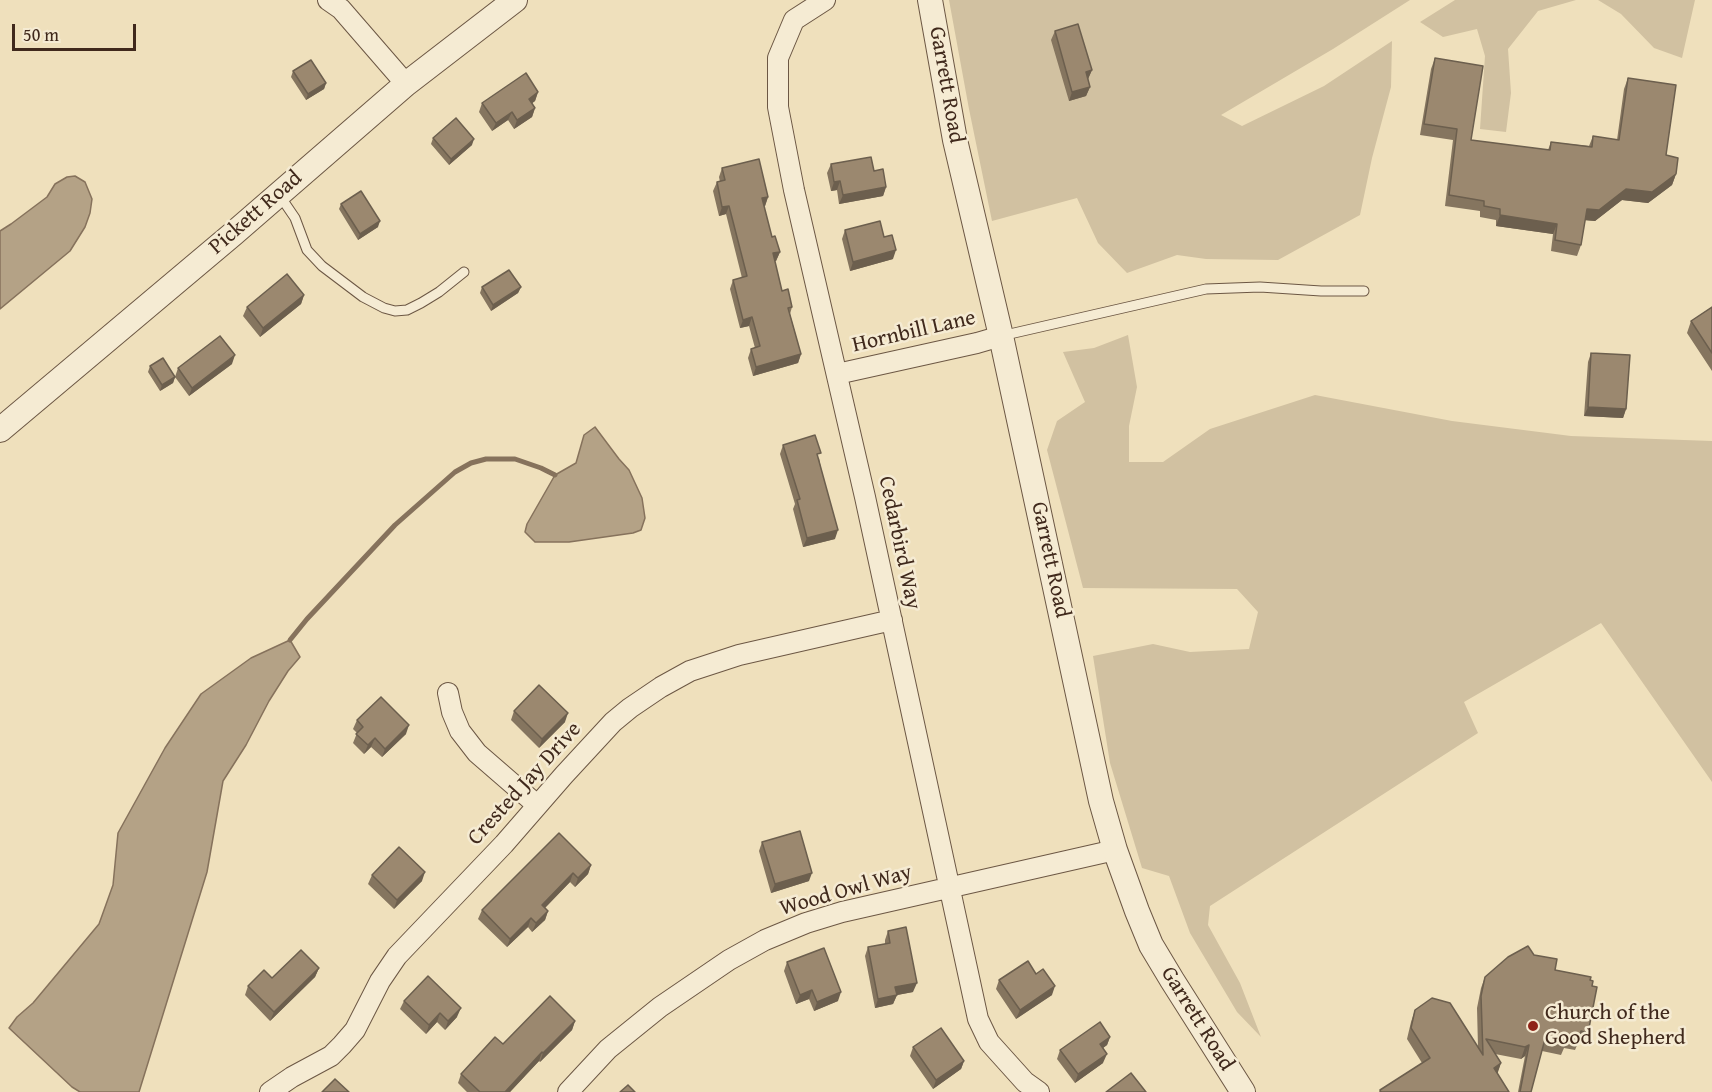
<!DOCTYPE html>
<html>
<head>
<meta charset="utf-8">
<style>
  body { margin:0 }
  #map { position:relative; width:1712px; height:1092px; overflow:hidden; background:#efe0bc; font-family:"Gentium Book Plus",serif }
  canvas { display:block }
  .scale { position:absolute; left:12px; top:24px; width:124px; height:27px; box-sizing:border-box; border:3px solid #40291c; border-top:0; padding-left:8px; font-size:18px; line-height:21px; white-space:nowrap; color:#40291c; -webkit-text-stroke:4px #f5ebd3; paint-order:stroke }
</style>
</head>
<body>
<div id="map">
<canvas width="1712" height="1092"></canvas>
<div class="scale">50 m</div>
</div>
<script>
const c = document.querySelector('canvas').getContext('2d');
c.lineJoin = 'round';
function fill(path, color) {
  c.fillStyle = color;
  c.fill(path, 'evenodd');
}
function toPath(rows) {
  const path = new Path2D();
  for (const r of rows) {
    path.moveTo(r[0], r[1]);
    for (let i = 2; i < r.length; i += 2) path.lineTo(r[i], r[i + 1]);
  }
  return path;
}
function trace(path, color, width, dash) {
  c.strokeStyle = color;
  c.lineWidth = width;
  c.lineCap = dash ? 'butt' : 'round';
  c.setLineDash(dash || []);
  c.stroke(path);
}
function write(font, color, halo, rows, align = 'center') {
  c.font = font + ' "Gentium Book Plus",serif';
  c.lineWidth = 5;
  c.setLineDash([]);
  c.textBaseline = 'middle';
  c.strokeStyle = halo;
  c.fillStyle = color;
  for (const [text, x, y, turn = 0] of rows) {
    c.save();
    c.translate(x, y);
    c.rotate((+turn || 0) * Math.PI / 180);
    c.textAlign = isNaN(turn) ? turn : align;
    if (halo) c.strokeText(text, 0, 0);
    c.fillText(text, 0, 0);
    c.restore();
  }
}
fill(toPath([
  [949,0,1410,0,1333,49,1221,115,1242,126,1324,86,1392,41,1391,87,1372,158,1360,215,1278,260,1206,259,1177,255,1127,273,1098,243,1077,198,992,221,969,109],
  [1455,0,1576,0,1538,11,1508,49,1511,93,1506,132,1480,129,1485,56,1477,29,1443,37,1420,22],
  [1598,0,1695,0,1682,58,1654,48,1621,14],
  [1128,335,1137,387,1129,426,1129,462,1163,462,1210,429,1315,395,1452,421,1571,436,1712,441,1712,782,1601,623,1464,702,1478,733,1210,906,1208,925,1240,983,1261,1037,1237,1012,1190,933,1169,876,1142,868,1110,763,1093,656,1153,644,1190,652,1249,649,1258,612,1237,589,1083,588,1047,450,1057,421,1085,402,1063,352,1094,348]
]), '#d1c1a1');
const water = toPath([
  [75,176,85,182,92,199,90,213,85,227,70,251,0,309,0,231,11,224,47,197,55,184,67,177,75,176],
  [595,427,619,459,629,470,642,498,645,518,641,530,633,533,569,542,535,542,525,532,527,524,555,475,576,463,584,435,595,427],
  [290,640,300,657,288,671,269,701,246,745,223,781,207,872,139,1092,80,1092,72,1087,9,1028,17,1017,33,1003,99,924,113,885,118,833,165,748,201,694,251,658,290,640]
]);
fill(water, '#b4a286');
trace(water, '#86725c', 1.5);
trace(toPath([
  [290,640,307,619,395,525,455,472,471,463,486,459,515,459,541,468,555,475]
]), '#86725c', 5);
const service = toPath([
  [280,196,295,218,307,250,322,266,363,297,384,308,395,311,407,310,421,303,439,292,464,272],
  [1001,336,1206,289,1260,287,1321,291,1364,291]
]);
const minor = toPath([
  [328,0,341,9,406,84],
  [825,0,794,20,778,58,778,107,794,190,865,497,978,1019,989,1042,1025,1082,1039,1092],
  [837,374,977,343,1001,336],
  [448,693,452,712,460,731,477,753,537,805],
  [270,1092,292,1077,331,1056,342,1045,355,1030,380,981,397,956,504,844,564,775,613,722,630,708,661,687,690,671,739,655,892,620],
  [568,1092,608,1049,660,1007,729,960,765,940,806,923,842,912,1115,850]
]);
const tertiary = toPath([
  [930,0,955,140,1001,336,1101,801,1115,850,1137,911,1151,945,1172,980,1243,1092],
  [0,430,233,234,406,84,515,0]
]);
trace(service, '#6c5744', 11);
trace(minor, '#6c5744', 22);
trace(tertiary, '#6c5744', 26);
trace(service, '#f5ebd3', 9);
trace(minor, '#f5ebd3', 20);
trace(tertiary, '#f5ebd3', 24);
fill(toPath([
  [1055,31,1092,70,1088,79,1090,87,1086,96,1069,101,1051,40],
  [1435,58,1471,140,1548,150,1551,142,1589,146,1593,136,1617,140,1624,89,1628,78,1666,155,1676,174,1672,185,1648,203,1622,200,1595,221,1585,220,1581,245,1577,256,1551,251,1553,234,1496,226,1496,220,1480,217,1480,211,1445,206,1453,140,1420,135,1431,69],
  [293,71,326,83,324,89,306,100,291,77],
  [538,92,535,101,532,103,535,108,532,117,514,129,508,120,492,131,479,112,482,103],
  [433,138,472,145,449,165,431,144],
  [831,164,874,171,886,187,883,196,839,204,837,190,831,191,827,173],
  [722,168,768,197,765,206,764,206,772,237,780,252,776,261,775,261,782,291,792,307,790,314,801,354,798,363,753,376,748,358,751,349,755,348,749,326,740,328,730,289,733,280,742,278,726,214,719,216,713,191,717,182,720,182,719,177],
  [341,204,378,227,358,240,339,209],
  [845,230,884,237,893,259,850,271,842,239],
  [482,287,521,287,518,293,491,311,480,293],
  [304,295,301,304,260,337,243,316,247,307],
  [1712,307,1712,371,1687,333,1691,321],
  [1591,353,1626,409,1623,418,1584,416,1588,362],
  [232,364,189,396,175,377,173,383,160,391,148,372,150,366,175,377,178,368],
  [783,445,819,458,835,539,803,547,793,509,795,504,780,454],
  [514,711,565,722,539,748,511,720],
  [357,720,406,734,382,757,371,747,364,754,353,743,357,733,353,729],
  [762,842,809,881,771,893,759,851],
  [591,865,588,874,575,887,570,882,545,908,548,911,545,920,532,932,528,927,507,947,478,919,482,910],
  [372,875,422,881,394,909,368,884],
  [888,931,913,992,897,995,893,1004,875,1008,865,956,868,947,885,944,885,940],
  [1534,955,1555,970,1590,980,1592,986,1588,1033,1583,1044,1578,1043,1575,1050,1564,1048,1561,1055,1542,1051,1531,1092,1518,1092,1525,1056,1521,1059,1495,1054,1501,1063,1497,1073,1509,1092,1379,1092,1380,1090,1422,1063,1407,1039,1411,1022,1415,1010,1478,1047,1477,1008,1481,988,1485,977],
  [787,962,838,1001,814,1011,809,999,796,1004,784,971],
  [319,968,315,977,270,1021,245,995,248,986,272,978],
  [999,980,1052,995,1016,1019,996,989],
  [404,1001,457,1017,445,1030,437,1022,426,1034,400,1009],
  [575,1021,572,1030,540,1062,539,1061,510,1092,467,1092,458,1083,461,1074,503,1044],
  [1110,1037,1107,1045,1103,1048,1103,1063,1075,1083,1057,1059,1060,1050],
  [913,1047,964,1061,961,1069,933,1089,910,1056]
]), '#85755f');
fill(toPath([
  [1092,70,1088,79,1082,81,1086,72],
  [326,83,324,89,306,100,308,94],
  [1090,87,1086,96,1069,101,1072,92],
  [538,92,535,101,526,108,529,99],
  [535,108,532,117,514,129,517,120],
  [512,112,508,120,492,131,496,123],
  [474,139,472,145,449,165,451,159],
  [1676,174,1672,185,1648,203,1622,200,1595,221,1583,220,1587,209,1626,189],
  [840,181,837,190,831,191,834,182],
  [886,187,883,196,839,204,843,195],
  [768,197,765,206,758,207,762,198],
  [729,206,726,214,719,216,722,207],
  [1500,215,1557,224,1553,234,1496,226],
  [380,221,378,227,358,240,360,234],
  [896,250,893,259,850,271,853,262],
  [780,252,776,261,770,262,773,253],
  [521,287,518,293,491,311,493,305],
  [304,295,301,304,260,337,263,328],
  [752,317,749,326,740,328,743,320],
  [801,354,798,363,753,376,756,367],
  [235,355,232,364,189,396,192,388],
  [175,377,173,383,160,391,162,385],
  [1588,407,1626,409,1623,418,1584,416],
  [838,530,835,539,803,547,807,538],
  [568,713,565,722,539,748,542,739],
  [409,725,406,734,382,757,385,749],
  [375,738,371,747,364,754,368,745],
  [591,865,588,874,575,887,578,878],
  [425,872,422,881,394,909,397,900],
  [573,873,570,882,539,914,542,905],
  [812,873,809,881,771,893,775,884],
  [548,911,545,920,532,932,536,923],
  [531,918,528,927,507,947,510,939],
  [319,968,315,977,270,1021,274,1012],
  [917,983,913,992,892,996,895,987],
  [1055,986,1052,995,1016,1019,1020,1010],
  [812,990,809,999,796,1004,800,995],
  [841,992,838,1001,814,1011,817,1002],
  [897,995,893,1004,875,1008,878,999],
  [461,1008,457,1017,445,1030,448,1021],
  [440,1013,437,1022,426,1034,429,1025],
  [575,1021,572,1030,540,1062,543,1053],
  [1110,1037,1107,1045,1096,1053,1100,1044],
  [1529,1045,1525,1056,1521,1059,1525,1047],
  [542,1052,539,1061,510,1092,505,1092],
  [1107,1054,1103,1063,1075,1083,1078,1074],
  [964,1061,961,1069,933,1089,936,1080],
  [1501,1063,1497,1075,1494,1068]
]), '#6c5f4e');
const building = toPath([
  [1078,24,1092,70,1086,72,1090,87,1072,92,1055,31,1078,24],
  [1435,58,1483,66,1471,140,1550,150,1551,142,1592,147,1593,136,1619,140,1628,78,1676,85,1666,155,1678,158,1676,174,1652,192,1626,189,1599,210,1587,209,1581,245,1555,240,1557,224,1500,215,1500,209,1484,206,1484,201,1449,195,1457,129,1424,124,1435,58],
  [311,60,326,83,308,94,293,71,311,60],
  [526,73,538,92,529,99,535,108,517,120,512,112,496,123,482,103,526,73],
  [456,118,474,139,451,159,433,138,456,118],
  [871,157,874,171,883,169,886,187,843,195,840,181,834,182,831,164,871,157],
  [759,159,768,197,762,198,772,237,775,236,780,252,773,253,782,291,788,289,792,307,788,308,801,354,756,367,751,349,760,346,752,317,743,320,733,280,747,276,729,206,722,207,717,182,725,180,722,168,759,159],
  [361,191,380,221,360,234,341,204,361,191],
  [880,221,884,237,892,235,896,250,853,262,845,230,880,221],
  [509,270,521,287,493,305,482,287,509,270],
  [287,274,304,295,263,328,247,307,287,274],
  [1712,307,1712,353,1691,321,1712,307],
  [220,336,235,355,192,388,178,368,220,336],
  [1591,353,1630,355,1626,409,1588,407,1591,353],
  [163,358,175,377,162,385,150,366,163,358],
  [815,435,821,453,817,454,838,530,807,538,797,500,800,499,783,445,815,435],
  [539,685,568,713,542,739,514,711,539,685],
  [381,697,409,725,385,749,375,738,368,745,356,734,363,727,357,720,381,697],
  [800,831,812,873,775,884,762,842,800,831],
  [559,833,591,865,578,878,573,873,542,905,548,911,536,923,531,918,510,939,482,910,559,833],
  [399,847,425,872,397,900,372,875,399,847],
  [906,927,917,983,895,987,897,995,878,999,868,947,890,943,888,931,906,927],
  [1528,946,1534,955,1557,959,1555,970,1591,977,1590,980,1593,981,1592,986,1597,987,1588,1033,1581,1031,1579,1038,1567,1036,1566,1043,1545,1039,1531,1092,1520,1092,1529,1045,1525,1047,1486,1039,1501,1063,1494,1068,1509,1092,1381,1092,1380,1090,1430,1058,1411,1028,1415,1010,1432,998,1450,1003,1483,1055,1481,996,1485,977,1508,957,1528,946],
  [824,948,841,992,817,1002,812,990,800,995,787,962,824,948],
  [301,950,319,968,274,1012,248,986,264,970,272,978,301,950],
  [1028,961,1036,974,1043,969,1055,986,1020,1010,999,980,1028,961],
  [428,976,461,1008,448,1021,440,1013,429,1025,404,1001,428,976],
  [550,996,575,1021,543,1053,542,1052,505,1092,480,1092,461,1074,495,1037,503,1044,550,996],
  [1100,1022,1110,1037,1100,1044,1107,1054,1078,1074,1060,1050,1100,1022],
  [941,1028,964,1061,936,1080,913,1047,941,1028],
  [1131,1073,1146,1092,1106,1092,1131,1073],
  [335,1079,349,1092,322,1092,335,1079],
  [628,1085,635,1092,620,1092,628,1085]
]);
fill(building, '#9b886f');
trace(building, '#6c5f4e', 1.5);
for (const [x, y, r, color] of [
  [1533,1026,6,"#8f2418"]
]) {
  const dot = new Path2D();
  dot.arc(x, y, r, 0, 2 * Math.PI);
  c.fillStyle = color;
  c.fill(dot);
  trace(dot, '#f5ebd3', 2);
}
write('22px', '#40291c', '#f5ebd3', [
  ["Garrett Road",946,85,80],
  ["Pickett Road",256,213,-41],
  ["Hornbill Lane",914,332,-13],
  ["Cedarbird Way",899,543,78],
  ["Garrett Road",1050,560,78],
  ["Crested Jay Drive",525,784,-48],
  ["Wood Owl Way",846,891,-16],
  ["Garrett Road",1197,1019,58]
]);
write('22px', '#40291c', '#f5ebd3', [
  ["Church of the",1545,1013],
  ["Good Shepherd",1545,1038]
], 'left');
</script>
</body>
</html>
